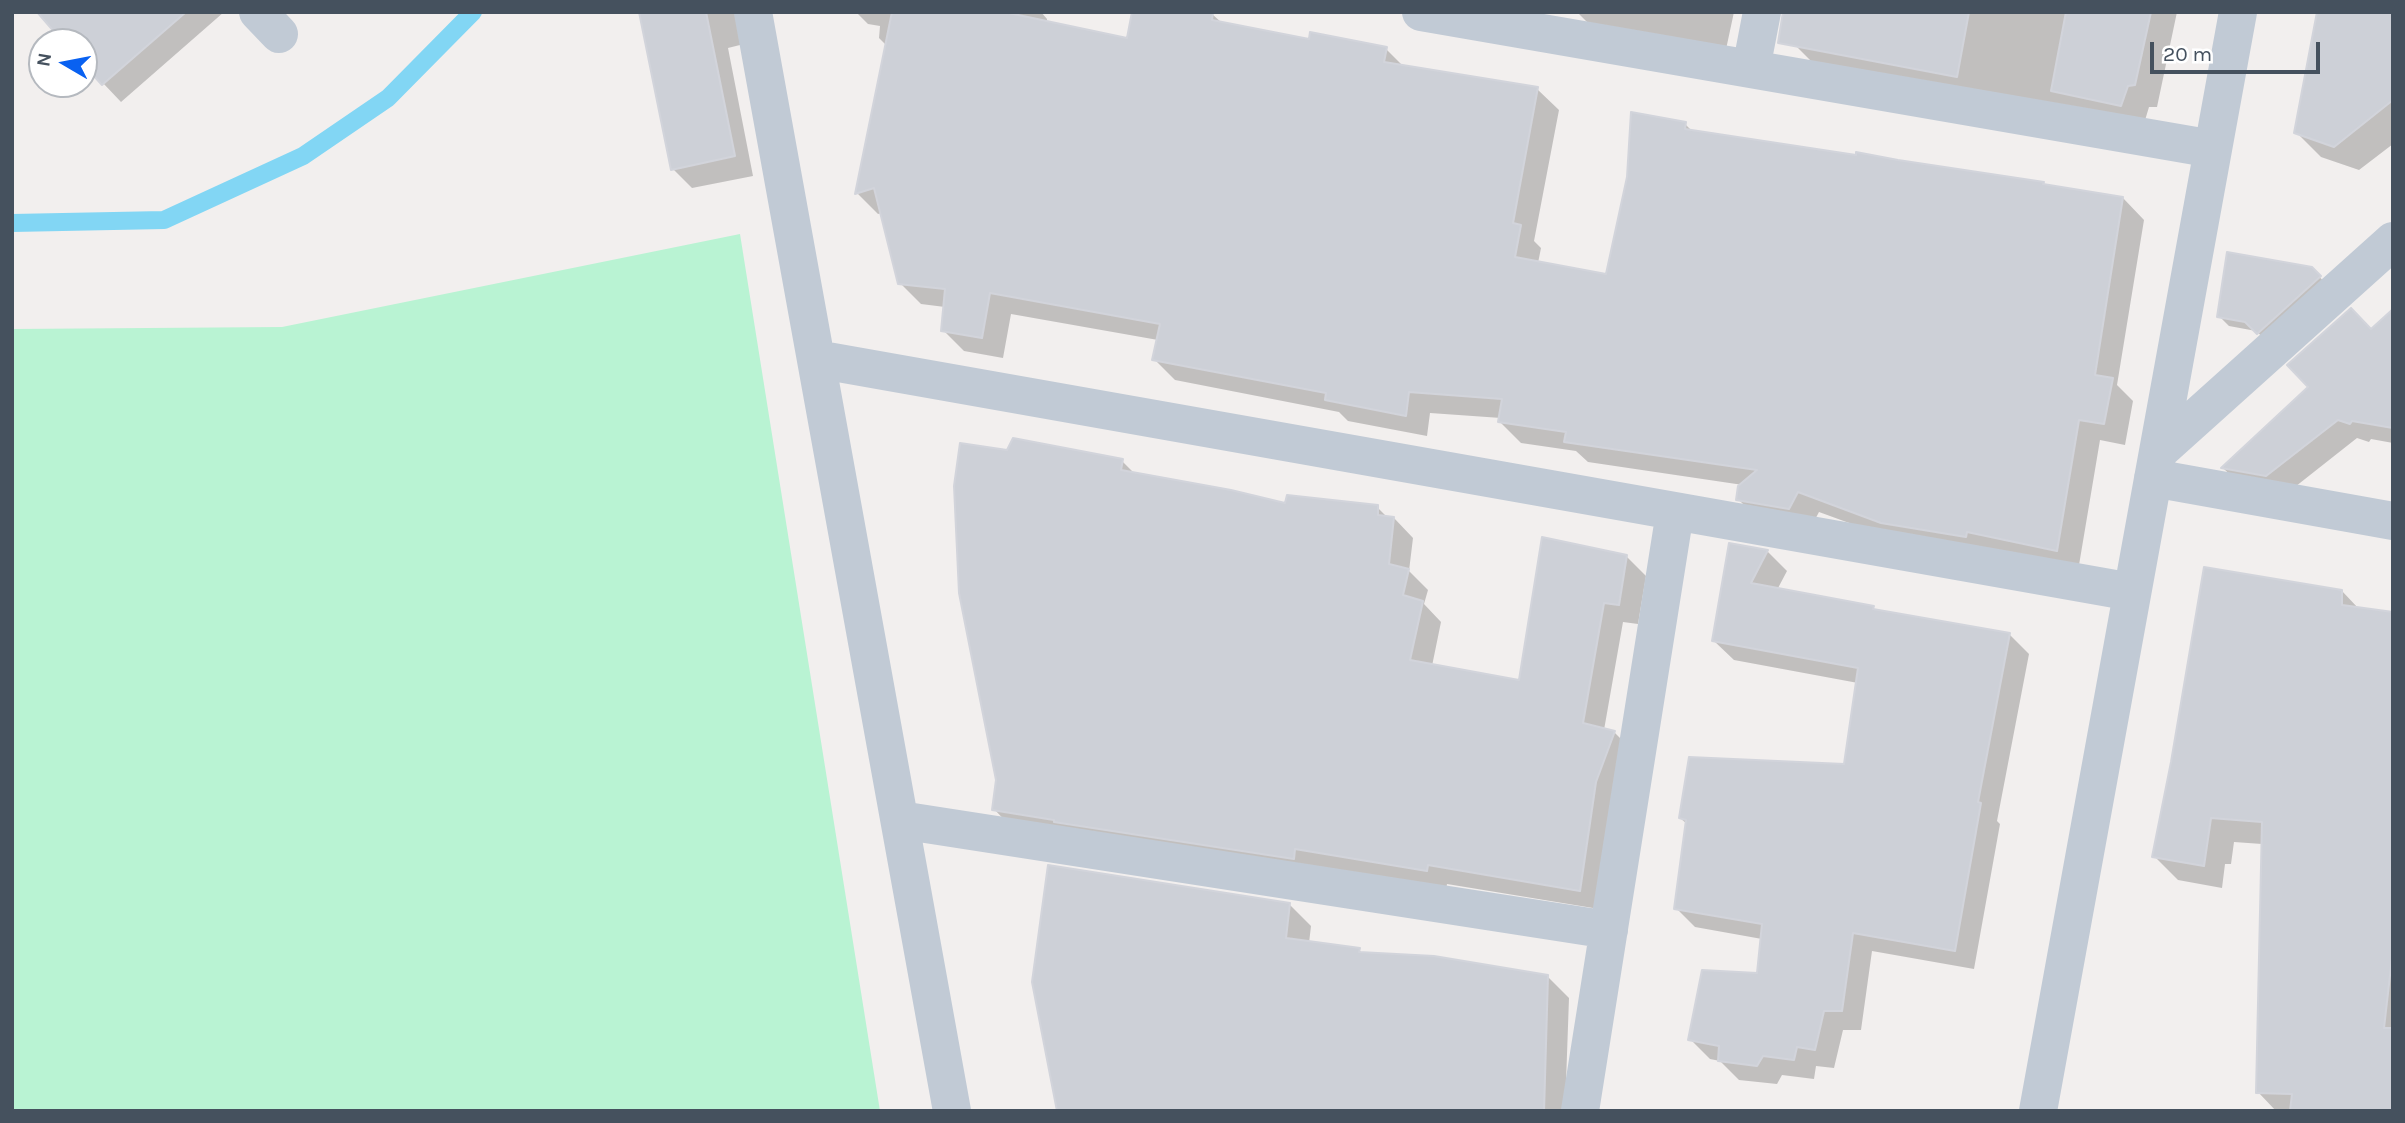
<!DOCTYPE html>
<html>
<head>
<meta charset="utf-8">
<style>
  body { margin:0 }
  #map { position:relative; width:2405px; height:1123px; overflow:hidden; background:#f2efee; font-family:Karla,sans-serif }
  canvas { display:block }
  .frame { position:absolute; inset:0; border:14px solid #45515e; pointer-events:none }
  .north { position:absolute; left:28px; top:28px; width:70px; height:70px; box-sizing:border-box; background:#fff; border:2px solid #b5b9bf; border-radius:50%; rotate:280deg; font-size:19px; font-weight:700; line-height:28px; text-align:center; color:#45515e }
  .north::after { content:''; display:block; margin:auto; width:24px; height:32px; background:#0961f1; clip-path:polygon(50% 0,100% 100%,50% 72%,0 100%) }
  .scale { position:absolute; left:2150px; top:42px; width:170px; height:32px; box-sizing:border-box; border:4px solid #45515e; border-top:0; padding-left:9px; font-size:21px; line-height:24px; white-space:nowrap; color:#45515e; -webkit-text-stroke:5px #fff; paint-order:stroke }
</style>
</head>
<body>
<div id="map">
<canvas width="2405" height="1123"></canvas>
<div class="frame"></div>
<div class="north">N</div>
<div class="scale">20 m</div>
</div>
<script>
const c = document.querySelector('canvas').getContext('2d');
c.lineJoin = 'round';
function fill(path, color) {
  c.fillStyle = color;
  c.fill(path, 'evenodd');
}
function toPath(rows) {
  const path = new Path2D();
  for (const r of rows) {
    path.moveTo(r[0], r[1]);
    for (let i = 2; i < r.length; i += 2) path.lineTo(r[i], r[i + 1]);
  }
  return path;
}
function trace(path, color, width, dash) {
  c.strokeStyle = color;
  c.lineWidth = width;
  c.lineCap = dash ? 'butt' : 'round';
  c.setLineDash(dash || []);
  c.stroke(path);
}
fill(toPath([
  [740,234,880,1111,12,1111,12,329,282,327]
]), '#b9f3d3');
fill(toPath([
  [40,12,224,12,121,102,84,63,84,42,66,42],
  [640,12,738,12,744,44,728,48,753,176,692,188,673,169],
  [856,12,1041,12,1047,19,1047,23,1129,41,1212,14,1223,24,1310,41,1386,49,1404,67,1537,89,1559,110,1534,241,1541,248,1538,263,1608,276,1685,124,1693,132,2043,183,2047,187,2123,198,2144,220,2117,385,2133,401,2125,445,2100,440,2078,571,1904,543,1819,512,1810,529,1759,520,1738,499,1743,485,1588,462,1576,451,1521,443,1500,422,1501,418,1430,413,1427,436,1348,421,1339,412,1175,380,1154,359,1158,340,1011,314,1003,358,964,351,943,330,945,307,921,304,900,283,882,213,878,214,857,193,887,46,879,38,880,26,868,24],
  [1577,12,1734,12,1725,54,1595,30],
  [1801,12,2177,12,2157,107,2149,107,2143,127,1817,67,1795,45],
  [2393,12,2393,144,2359,170,2321,157,2296,132],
  [2311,268,2329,287,2268,342,2256,331,2229,326,2219,316],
  [2371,331,2393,341,2393,443,2371,439,2369,442,2357,438,2286,494,2242,486,2223,468],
  [1008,452,1122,461,1136,475,1287,505,1377,507,1388,518,1394,518,1413,538,1409,571,1428,590,1424,604,1441,622,1432,666,1521,682,1627,557,1646,576,1638,624,1623,622,1604,730,1614,732,1633,751,1599,909,1447,884,1446,890,1013,829,994,809,997,780],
  [1730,545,1767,551,1787,571,1777,590,1873,608,1876,611,2009,634,2029,654,1997,821,2000,824,1974,969,1872,951,1861,1030,1843,1030,1834,1068,1816,1066,1814,1079,1782,1075,1777,1084,1739,1080,1720,1061,1710,1059,1690,1039,1758,974,1762,939,1695,927,1676,908,1687,824,1680,818,1845,766,1858,683,1734,660,1714,641],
  [2342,591,2359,609,2262,844,2234,842,2231,864,2225,864,2222,888,2178,880,2154,856],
  [1289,904,1311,926,1309,943,1359,950,1363,954,1547,976,1569,998,1565,1111,1058,1111],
  [2393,936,2393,1111,2276,1111,2258,1092]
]), '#0003');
trace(toPath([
  [12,223,164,220,303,156,388,98,473,12]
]), '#82d6f4', 18);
const building = toPath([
  [37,12,186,12,102,85,84,65,84,42,63,42,37,12],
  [639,12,706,12,735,156,671,170,639,12],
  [892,12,1004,12,1127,38,1132,12,1213,12,1212,20,1309,39,1310,32,1387,47,1384,62,1538,87,1513,223,1521,225,1515,257,1606,274,1627,177,1631,112,1686,122,1685,129,1856,155,1856,152,1898,160,2044,182,2043,184,2123,197,2095,375,2113,378,2104,424,2079,420,2057,551,1967,532,1966,537,1881,523,1798,492,1789,509,1736,500,1738,486,1757,470,1564,442,1566,432,1498,422,1502,399,1409,392,1406,416,1325,400,1326,393,1152,360,1160,324,990,293,982,338,941,331,945,289,898,284,874,188,855,194,892,12],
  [1783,12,1969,12,1957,77,1778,43,1783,12],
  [2066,12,2151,12,2135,85,2128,86,2121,106,2051,91,2066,12],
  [2317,12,2393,12,2393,100,2334,147,2294,133,2317,12],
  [2227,252,2312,267,2321,276,2257,334,2245,322,2217,317,2227,252],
  [2351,308,2371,329,2393,309,2393,428,2352,421,2350,424,2338,420,2266,476,2221,468,2308,387,2287,365,2351,308],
  [1013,438,1123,459,1121,470,1231,490,1285,503,1287,495,1378,505,1378,515,1394,517,1389,564,1409,569,1403,595,1423,601,1410,660,1519,680,1542,537,1627,555,1619,605,1604,603,1583,723,1615,731,1596,782,1580,891,1428,865,1427,871,1295,849,1294,859,1054,822,1054,820,992,810,996,780,959,593,954,486,960,443,1007,450,1013,438],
  [1729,543,1768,550,1751,583,1874,606,1873,609,2010,633,1978,802,1981,803,1955,951,1853,933,1842,1011,1824,1011,1815,1050,1797,1047,1794,1060,1763,1056,1757,1066,1718,1061,1719,1046,1688,1040,1702,970,1757,973,1762,924,1674,909,1686,820,1679,818,1689,757,1844,764,1858,668,1712,641,1729,543],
  [2204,567,2342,590,2342,605,2393,612,2393,949,2384,1028,2393,1028,2393,1111,2290,1111,2292,1094,2256,1093,2262,822,2211,818,2204,866,2152,857,2171,762,2204,567],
  [1048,865,1290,903,1286,938,1360,948,1359,952,1434,956,1548,975,1544,1111,1057,1111,1032,982,1048,865]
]);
fill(building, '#cdd0d7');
trace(building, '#d2d4db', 2);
trace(toPath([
  [258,12,279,34],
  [753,12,952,1111],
  [1421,12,2213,149],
  [1751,69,1762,12],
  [816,359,2132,592],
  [2158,452,2393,241],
  [2153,478,2393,521],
  [900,820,1609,930],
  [1580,1111,1675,512],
  [2038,1111,2238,12]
]), '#c1cad5', 38);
</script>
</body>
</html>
